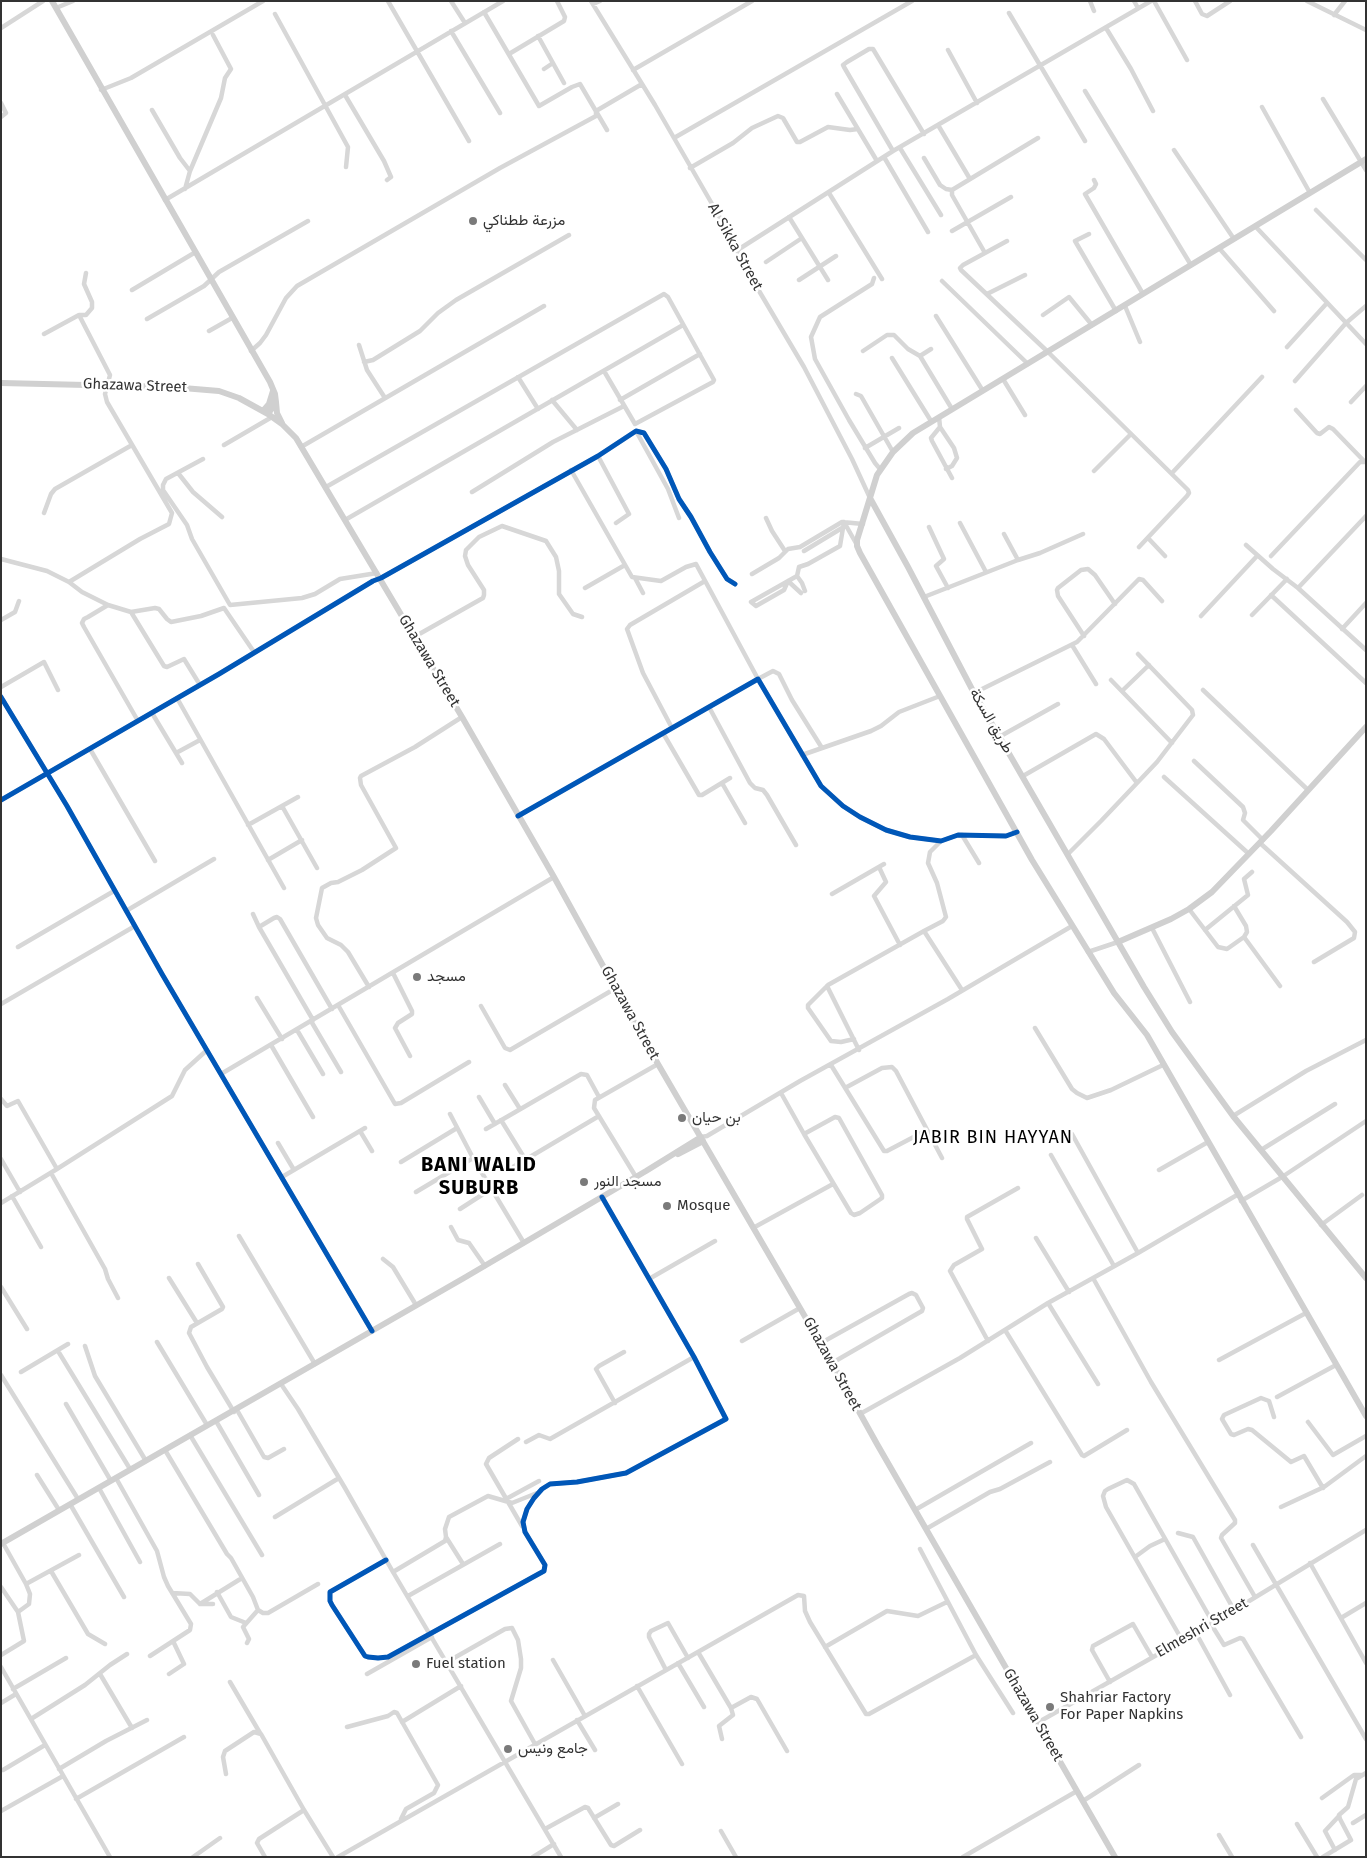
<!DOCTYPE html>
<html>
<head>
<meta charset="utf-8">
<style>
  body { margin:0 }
  #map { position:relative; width:1367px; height:1858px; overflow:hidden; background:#fff; font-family:"Fira Sans",sans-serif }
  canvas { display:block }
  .frame { position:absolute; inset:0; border:2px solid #333; pointer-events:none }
</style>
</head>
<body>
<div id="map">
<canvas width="1367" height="1858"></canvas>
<div class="frame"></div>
</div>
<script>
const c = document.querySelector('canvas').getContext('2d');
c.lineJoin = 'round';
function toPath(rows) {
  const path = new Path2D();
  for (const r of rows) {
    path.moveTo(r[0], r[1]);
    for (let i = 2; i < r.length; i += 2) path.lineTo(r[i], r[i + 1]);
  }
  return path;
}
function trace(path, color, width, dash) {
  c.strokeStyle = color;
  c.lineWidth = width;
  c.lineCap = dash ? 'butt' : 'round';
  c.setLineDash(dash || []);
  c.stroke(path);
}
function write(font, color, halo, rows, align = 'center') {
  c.font = font + ' "Fira Sans",Vazirmatn,sans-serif';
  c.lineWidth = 5;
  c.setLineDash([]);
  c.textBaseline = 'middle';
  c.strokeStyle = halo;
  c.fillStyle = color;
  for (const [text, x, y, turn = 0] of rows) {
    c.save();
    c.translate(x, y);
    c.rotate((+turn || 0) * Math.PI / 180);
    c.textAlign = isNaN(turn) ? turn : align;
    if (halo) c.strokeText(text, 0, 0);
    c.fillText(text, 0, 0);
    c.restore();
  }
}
trace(toPath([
  [388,1,469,141],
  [451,1,465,23],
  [591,1,655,105,719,216,752,279,804,367,852,459,870,498],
  [1090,1,1094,11],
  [1134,1,1138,8],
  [1154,1,1187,60],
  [1195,1,1202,14,1207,16,1230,1],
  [1307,1,1366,30],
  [593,4,600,1],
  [56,8,73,1],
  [484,12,539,106,572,87,580,84,607,130],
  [1009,13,1085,141],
  [275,14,348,147,346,167],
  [1334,15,1345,1],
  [1,28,43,1],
  [1106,28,1131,69,1153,111],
  [451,31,500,113],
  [538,36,564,83],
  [948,50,977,103],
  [509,54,564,21,565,17,557,1],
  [544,69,553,63],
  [633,70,752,1],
  [101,90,131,78,263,1],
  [1085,91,1191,265],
  [837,94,877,161],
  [345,95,384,161,391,177,387,180],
  [1323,99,1366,170],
  [1,103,6,113,1,117],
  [1262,107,1310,193],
  [152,110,180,158,190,171],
  [938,125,970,179],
  [674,138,912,1],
  [900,148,941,215],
  [1174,150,1234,239],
  [893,151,844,67,843,65,847,62,869,49,873,49,924,134],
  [884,157,928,232],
  [924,158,940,185,946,189,952,190],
  [690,168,733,143,752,128,778,116,783,118,797,142,800,142,828,127,850,130,858,129],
  [1094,180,1096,184,1094,188,1085,194,1143,294],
  [185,189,190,171,221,98,225,78,231,69,213,35],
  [829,193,882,279],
  [165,200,503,1],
  [1316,210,1366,260],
  [789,217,828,280],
  [1255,226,1366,344],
  [952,231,1011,197],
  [1089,234,1075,241,1116,311],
  [1007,241,963,265,960,268,961,270,1048,352,1188,490,1189,493,1187,496,1139,547],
  [1219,248,1274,311],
  [736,251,893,151,1151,1],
  [985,253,952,195,952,190,1038,138],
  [766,262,802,238],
  [86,273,84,284,92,302,92,308,86,315,79,315,110,375,105,394,107,402,172,513,169,524,140,539,69,582,82,592,108,605],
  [874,278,872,284,820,317,811,337,815,359,849,420,875,463,880,469],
  [799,280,836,256],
  [942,281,1028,364],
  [132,290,194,253],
  [987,294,1025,275],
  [1125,306,1140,342],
  [1043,315,1069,297,1092,325],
  [936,316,983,391],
  [147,319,204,286,219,272,308,221],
  [209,331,232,318],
  [44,334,79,315],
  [359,345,367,370,385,398],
  [1287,347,1327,303],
  [251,351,260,343,266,335,286,298,297,286,500,168,596,116,596,111,642,84],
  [863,351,887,335,894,335,908,349,920,356,952,409],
  [920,356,931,349],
  [892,358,931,421],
  [364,362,373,360,420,331,438,313,456,300,569,235],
  [518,377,538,409],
  [1003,379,1025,415],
  [1295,381,1346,323,1366,306],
  [856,394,861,396,893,452],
  [552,400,577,430],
  [620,400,700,354],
  [1351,402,1366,386],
  [1296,410,1317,433,1320,434,1329,427,1333,429,1364,461],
  [939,417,940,427,954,448,957,458,952,466,946,469],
  [940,427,931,438,932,441,952,478],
  [636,431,668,489,679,518],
  [224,445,272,417],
  [301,447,544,306],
  [865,448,899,428],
  [598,456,629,514,616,523],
  [203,459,166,479,163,485,163,490,187,525,192,539,230,605,302,598,315,594,340,579,377,573],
  [571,470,632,577,661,581,686,567,696,564,758,679,773,671,779,674,792,700,822,748],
  [1094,471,1131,434],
  [178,473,193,492,222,517],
  [1172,473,1262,377],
  [326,487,664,294,668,297,714,380,713,382,635,424,604,371],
  [472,492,553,442,624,406],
  [44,513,51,494,55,489,132,445],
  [766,518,772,531,785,551],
  [345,520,683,325],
  [844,522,857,545],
  [960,523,986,572],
  [929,527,944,559,936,566,948,588],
  [1004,534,1018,560],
  [1148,538,1165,556],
  [1246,545,1273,569,1298,588,1366,650],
  [804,551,842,528],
  [1271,556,1360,462,1366,462],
  [1,559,47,571,69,582],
  [752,574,779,558,788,549,800,547,842,522,863,524],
  [797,576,802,583,805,591],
  [635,578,643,593],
  [585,588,625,565],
  [1298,588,1366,516],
  [801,593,788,581,784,590,756,606,751,602,797,576,799,567,808,564,840,546,844,522],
  [1271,595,1366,683],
  [924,597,1018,560,1040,553,1083,534],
  [131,612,164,666,167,667,184,659,200,685],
  [1252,615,1287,579],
  [1201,616,1257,556],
  [1,620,15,612,19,601],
  [1342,629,1366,603],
  [1084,636,1058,596,1057,590,1058,588,1081,570,1088,569,1095,575,1115,604],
  [414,637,483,598,484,595,484,590,468,565,465,556,466,550,479,537,502,526,546,541,556,557,559,571,559,594,573,614,582,617],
  [1072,645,1096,684],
  [1111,680,1172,743],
  [1,687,44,662,58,690],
  [1203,690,1308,790],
  [1122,691,1149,665],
  [974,693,1077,642,1139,579,1143,580,1162,601],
  [1,697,67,806,162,974,372,1331],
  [177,698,284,888],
  [709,707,750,783,755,788,763,790,767,795,796,845],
  [152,713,182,763],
  [138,721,84,627,82,623,84,619,88,617,108,605,131,612,155,608,159,609,167,619,171,622,201,616,224,608,254,652],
  [672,728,643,673,627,629,630,625,705,581],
  [663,733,699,795,702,795,730,778],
  [999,737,1058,704],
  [90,749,155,861],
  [176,753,200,740],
  [802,755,871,731,881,726,899,712,940,696],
  [1194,761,1243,807,1245,813,1243,820,1263,840],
  [1023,776,1096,734,1104,739,1137,783],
  [1164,777,1249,854],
  [722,783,745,823],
  [1,800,219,674,373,581,381,578,598,456,636,431,644,433,666,469,679,499,691,517,710,552,727,579,735,584],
  [282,806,317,868],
  [518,816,758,679,821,786,843,806,860,817,886,830,910,837,941,841,958,835,1006,836,1017,832],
  [248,825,298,797],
  [962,835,979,863],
  [941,841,930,852,928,863,937,883,946,917,943,921,924,931,962,990],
  [1260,843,1347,922,1355,932,1354,938,1314,962],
  [1068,854,1101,821,1157,762,1193,715,1192,710,1138,654],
  [268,860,302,840],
  [879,867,886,882,874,896,900,945],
  [832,894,884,864],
  [1234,906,1246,926,1247,932,1244,937],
  [1189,909,1218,947,1227,949,1244,937,1280,986],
  [126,911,214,859],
  [253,914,259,927],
  [1152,928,1190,1002],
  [1205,930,1248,895,1244,879,1252,872],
  [18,947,114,891],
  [1088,952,1118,942],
  [393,973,412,1011,412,1014,398,1023,395,1028,410,1056],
  [827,986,859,1050],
  [369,987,348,952,341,945,327,938,318,925,316,918,322,888,331,883,338,882,362,870,396,848,361,785,360,778,361,776,415,747,462,717],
  [257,998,282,1039],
  [1,1004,135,926],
  [338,1005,395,1104,401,1103,469,1062],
  [481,1006,505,1048,510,1050,616,988],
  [313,1020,259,927,274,918,277,917,280,919,332,1009],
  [311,1021,341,1072],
  [1035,1028,1072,1089,1077,1093,1087,1098,1111,1090,1163,1065],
  [297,1030,323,1074],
  [854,1039,841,1042,831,1041,808,1008,808,1005,828,985,924,931],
  [271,1045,313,1117],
  [831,1065,884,1151,887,1151,927,1130],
  [221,1074,554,877],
  [505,1085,520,1109],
  [845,1088,882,1068,892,1067,896,1071,942,1158],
  [781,1093,804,1134,851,1213,854,1215,860,1213,882,1198,882,1195,839,1118,835,1117,804,1134],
  [479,1097,495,1124],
  [1,1099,7,1106,18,1101,57,1169],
  [450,1114,473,1158,524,1243],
  [1233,1116,1306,1071,1366,1040],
  [501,1120,525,1159],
  [486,1129,581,1074,587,1075,599,1097],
  [360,1131,372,1151],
  [1072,1134,1138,1253],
  [701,1137,707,1136,800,1081,948,999,1072,926],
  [278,1143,294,1170],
  [1261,1150,1335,1104],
  [1051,1155,1114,1266],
  [1,1159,20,1192],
  [401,1162,457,1128],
  [513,1167,599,1116],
  [1159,1170,1208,1142],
  [51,1173,105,1269,108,1279,118,1298],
  [282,1177,365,1128],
  [636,1177,594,1108,595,1100,658,1064],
  [416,1192,473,1158],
  [12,1196,41,1247],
  [1241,1201,1282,1177,1366,1121],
  [1,1203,57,1169,172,1096,185,1070,207,1050],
  [460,1209,491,1189],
  [1321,1225,1362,1195],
  [451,1227,458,1240,469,1243,485,1266],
  [753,1228,833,1184],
  [239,1236,315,1364],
  [1036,1238,1069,1292],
  [383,1259,393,1267,416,1305],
  [198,1264,223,1307,222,1309,191,1327,189,1333,207,1367,234,1412],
  [169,1278,197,1323],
  [1093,1278,1151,1382,1235,1520,1235,1523,1222,1535,1221,1538,1255,1597],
  [649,1279,715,1241],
  [1,1287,27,1329],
  [1048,1303,1098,1384],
  [1005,1330,1082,1455,1084,1456,1127,1430],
  [742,1341,800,1308],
  [988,1341,950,1271,954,1265,982,1249,967,1219,967,1217,1018,1188],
  [157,1342,207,1425],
  [821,1343,909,1294,912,1293,916,1295,923,1308,922,1311,832,1363],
  [85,1346,95,1376,146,1461],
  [58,1351,130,1469],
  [1219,1360,1306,1313],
  [21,1372,68,1344],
  [1,1375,78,1499],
  [281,1384,298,1409,345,1488,393,1572,561,1857],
  [1277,1397,1336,1365],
  [615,1403,596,1369,599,1366,624,1352],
  [66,1404,111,1481],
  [237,1410,264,1457,268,1458,284,1449],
  [860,1414,960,1358,1048,1303,1138,1253,1237,1195],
  [1274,1417,1269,1401,1261,1398,1224,1415,1222,1419,1231,1434,1234,1435,1248,1429,1252,1430,1291,1462,1304,1456,1323,1488],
  [216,1421,259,1495],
  [1308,1422,1333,1455,1366,1436],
  [190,1435,262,1555],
  [518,1439,489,1458,486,1464,522,1526],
  [526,1442,539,1435,550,1439,694,1357],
  [165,1450,227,1554,231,1558,253,1597,258,1610,263,1613,268,1613,318,1584],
  [37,1475,59,1510],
  [116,1478,157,1551,164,1577,168,1586,191,1624,190,1630,150,1656],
  [99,1488,140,1562],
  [506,1499,539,1481],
  [70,1504,124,1597],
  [1281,1507,1324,1487,1366,1456],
  [915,1510,1031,1443],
  [275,1517,339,1478],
  [926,1529,990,1492,1000,1489,1050,1462],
  [1178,1533,1193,1537,1234,1610],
  [3,1543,26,1584,30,1594,29,1604,18,1612],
  [1253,1545,1366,1739],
  [920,1549,976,1655,1013,1713],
  [1135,1557,1150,1546,1165,1539],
  [386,1560,330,1592,330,1601,332,1605,365,1656,368,1657,378,1658,388,1657,544,1571,545,1565,525,1532,523,1522,527,1509,534,1498,542,1489,550,1484,577,1482,626,1473,726,1419,694,1357,602,1197],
  [1310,1563,1366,1663],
  [463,1564,446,1537,445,1529,449,1517,488,1496,512,1503,537,1493],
  [51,1571,88,1634,105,1644],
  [393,1572,445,1541,446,1537],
  [26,1584,79,1555],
  [1,1587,18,1612,24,1641,1,1655],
  [217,1592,231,1617,246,1623],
  [172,1593,190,1594,200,1604,213,1604],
  [408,1596,500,1544],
  [200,1604,242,1578],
  [1341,1618,1366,1603],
  [1211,1624,1224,1645,1240,1638,1243,1639,1301,1737],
  [1196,1633,1230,1695],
  [1182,1640,1106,1507,1103,1496,1105,1491,1108,1489,1127,1480,1134,1484,1213,1623],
  [247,1643,249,1639,243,1627,258,1610],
  [825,1647,887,1611,918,1616,947,1602],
  [698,1652,731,1708,751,1697,757,1699,787,1751],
  [553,1660,585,1716],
  [447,1662,505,1629,512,1628,518,1640,521,1659,521,1668,511,1701,535,1744],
  [678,1663,704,1707],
  [1,1667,110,1857],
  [666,1670,649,1637,649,1634,651,1631,668,1623,688,1658],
  [100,1674,132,1728],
  [169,1674,184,1664,173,1641],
  [367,1674,432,1637],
  [230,1682,260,1733],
  [1110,1682,1092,1650,1093,1646,1133,1624,1152,1657],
  [637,1686,682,1764],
  [13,1689,66,1658],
  [1,1703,16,1694],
  [31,1719,85,1685,110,1665,127,1654],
  [577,1720,595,1750],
  [402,1722,461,1686],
  [1037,1723,1213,1623,1366,1530],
  [347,1727,388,1716,394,1712,397,1713,438,1785,434,1793,406,1809,401,1819],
  [722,1739,719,1726,733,1715,731,1708],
  [59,1769,106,1741,147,1720],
  [3,1770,45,1745],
  [226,1774,223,1757,225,1751,254,1732,261,1734,304,1810,333,1857],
  [1322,1798,1354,1775,1363,1775],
  [76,1799,184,1737],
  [1083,1801,1139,1765],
  [1,1811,63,1776],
  [594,1818,618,1804],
  [1353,1823,1366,1815],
  [1297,1824,1317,1857],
  [545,1829,585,1807,588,1808,611,1845,614,1846,640,1830],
  [721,1831,736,1857],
  [1219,1835,1232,1857],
  [1335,1850,1325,1831,1339,1816],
  [193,1857,220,1838],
  [265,1857,257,1843,259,1839,304,1810],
  [338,1857,798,1595,804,1596,805,1611,810,1622,866,1714,869,1714,976,1655],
  [533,1857,554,1844],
  [963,1857,1077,1791],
  [1323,1857,1351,1840,1340,1819,1339,1815,1348,1807,1356,1779,1366,1773]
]), '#d7d7d7', 4.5);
trace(toPath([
  [52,1,270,382,275,394,276,402,268,414],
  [1366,159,913,433,893,452,877,475,857,540,857,546,860,553,1032,860,1114,993,1147,1035,1366,1416],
  [1,383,171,387,219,391,239,398,268,414,282,424,296,438,462,717,554,877,644,1040,832,1363,877,1444,1115,1857],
  [276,402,277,413,282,423],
  [263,411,269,404,273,391],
  [870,498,908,567,974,693,1144,987,1172,1032,1233,1116,1366,1278],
  [1118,942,1171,919,1189,909,1212,892,1271,831,1366,727],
  [678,1154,703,1141],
  [1,1544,464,1278,646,1171,701,1137]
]), '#d0d0d0', 6);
trace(toPath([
  [1,697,67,806,162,974,372,1331],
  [1,800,219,674,373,581,381,578,598,456,636,431,644,433,666,469,679,499,691,517,710,552,727,579,735,584],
  [518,816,758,679,821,786,843,806,860,817,886,830,910,837,941,841,958,835,1006,836,1017,832],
  [386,1560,330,1592,330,1601,332,1605,365,1656,368,1657,378,1658,388,1657,544,1571,545,1565,525,1532,523,1522,527,1509,534,1498,542,1489,550,1484,577,1482,626,1473,726,1419,694,1357,602,1197]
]), '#0057b8', 5);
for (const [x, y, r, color] of [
  [473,221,5,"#7a7a7a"],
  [417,977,5,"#7a7a7a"],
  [682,1118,5,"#7a7a7a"],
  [584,1182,5,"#7a7a7a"],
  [667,1206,5,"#7a7a7a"],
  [416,1664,5,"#7a7a7a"],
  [1050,1707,5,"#7a7a7a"],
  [508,1749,5,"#7a7a7a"]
]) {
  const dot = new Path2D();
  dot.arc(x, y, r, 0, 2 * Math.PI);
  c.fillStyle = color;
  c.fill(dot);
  trace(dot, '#fff', 2);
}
write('15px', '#333', '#fff', [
  ["مزرعة ططناكي",483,221],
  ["مسجد",427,977],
  ["بن حيان",692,1118],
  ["مسجد النور",594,1182],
  ["Mosque",677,1206],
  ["Fuel station",426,1664],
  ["Shahriar Factory",1060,1698],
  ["For Paper Napkins",1060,1715],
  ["جامع ونيس",518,1749]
], 'left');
write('15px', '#333', '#fff', [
  ["Al Sikka Street",735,247,61],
  ["Ghazawa Street",135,386,2],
  ["Ghazawa Street",429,661,59],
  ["طريق السكة",991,721,60],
  ["Ghazawa Street",630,1013,61],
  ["Ghazawa Street",832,1364,61],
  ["Elmeshri Street",1202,1628,-30],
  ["Ghazawa Street",1033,1715,60]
]);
c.letterSpacing = '1px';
write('18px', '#000', '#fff', [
  ["JABIR BIN HAYYAN",993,1138]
]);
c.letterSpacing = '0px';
c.letterSpacing = '1px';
write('bold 20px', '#000', '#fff', [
  ["BANI WALID",479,1165],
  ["SUBURB",479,1188]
]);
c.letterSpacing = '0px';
</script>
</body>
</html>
